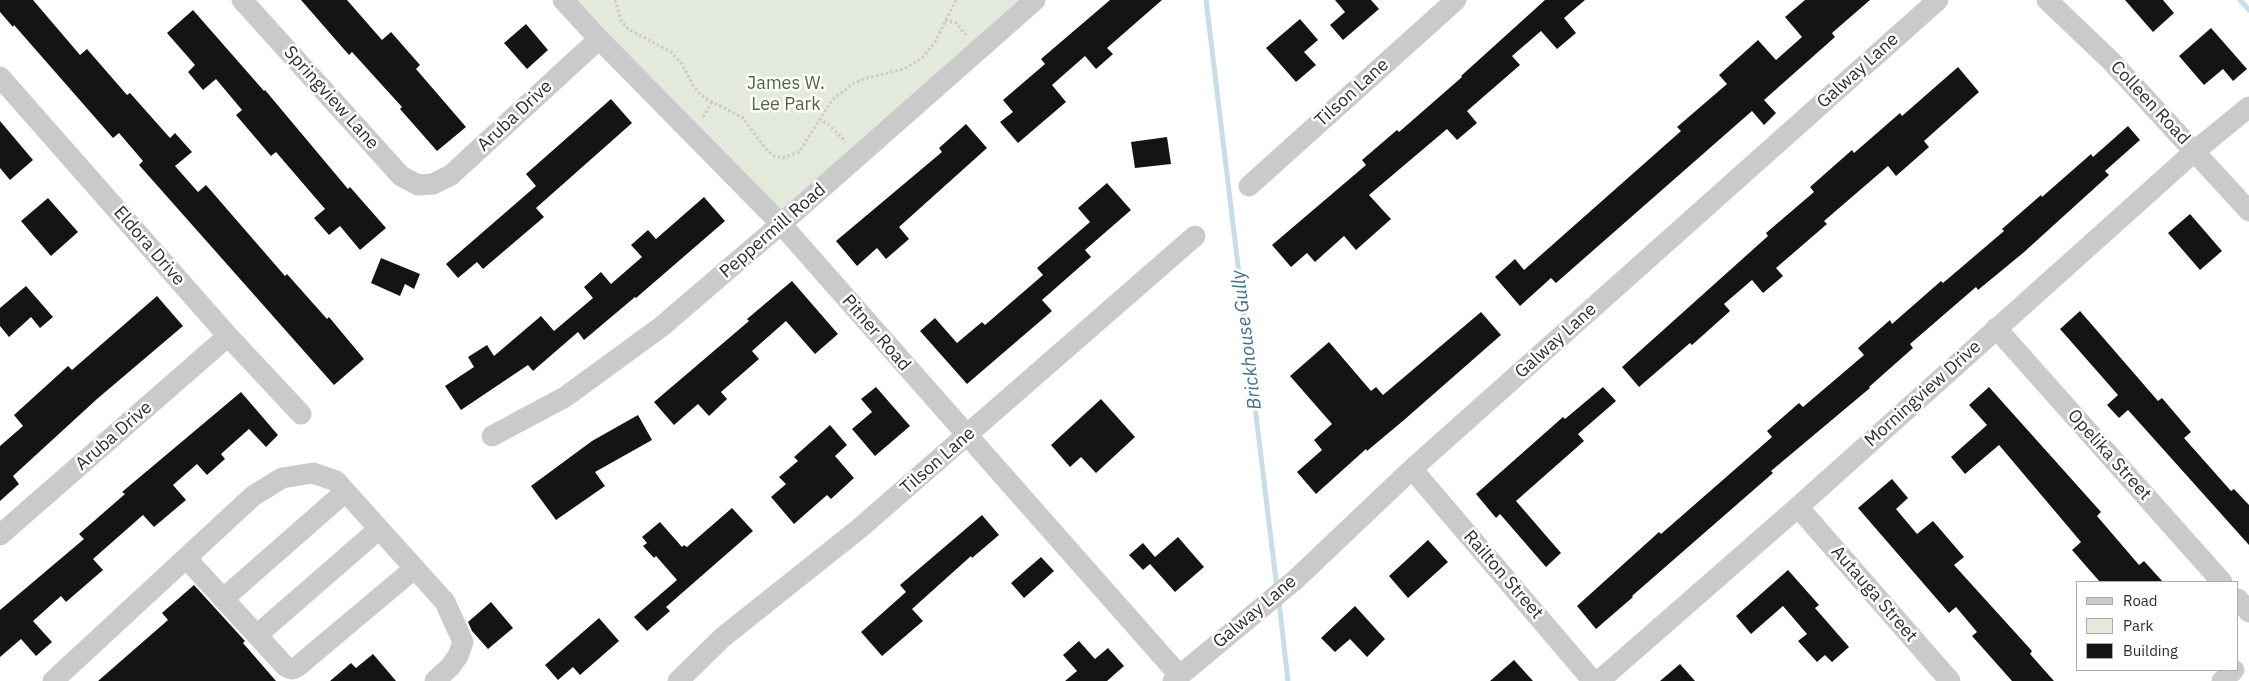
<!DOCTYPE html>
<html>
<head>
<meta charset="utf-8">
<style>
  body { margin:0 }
  #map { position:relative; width:2249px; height:681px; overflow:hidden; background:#fff; font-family:"IBM Plex Sans",sans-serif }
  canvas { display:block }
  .legend { position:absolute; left:2076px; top:581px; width:162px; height:90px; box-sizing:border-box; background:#fff; border:1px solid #ababab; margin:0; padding:6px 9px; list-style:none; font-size:15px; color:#2d2d2d }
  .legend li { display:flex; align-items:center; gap:10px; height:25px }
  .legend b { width:25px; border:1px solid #ababab }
</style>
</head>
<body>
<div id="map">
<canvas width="2249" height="681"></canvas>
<ul class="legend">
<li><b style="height:6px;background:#cacaca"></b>Road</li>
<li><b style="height:14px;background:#e4eadb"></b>Park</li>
<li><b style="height:14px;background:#141414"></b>Building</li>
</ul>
</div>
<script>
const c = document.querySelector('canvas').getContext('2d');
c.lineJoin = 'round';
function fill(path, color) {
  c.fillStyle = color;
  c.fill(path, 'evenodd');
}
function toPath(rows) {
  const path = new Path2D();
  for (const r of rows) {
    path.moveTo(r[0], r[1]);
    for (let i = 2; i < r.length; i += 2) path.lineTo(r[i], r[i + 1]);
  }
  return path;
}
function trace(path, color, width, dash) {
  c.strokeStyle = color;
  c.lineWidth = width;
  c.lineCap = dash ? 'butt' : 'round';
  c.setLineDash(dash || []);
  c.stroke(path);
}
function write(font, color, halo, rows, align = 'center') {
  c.font = font + ' "IBM Plex Sans",sans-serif';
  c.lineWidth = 5;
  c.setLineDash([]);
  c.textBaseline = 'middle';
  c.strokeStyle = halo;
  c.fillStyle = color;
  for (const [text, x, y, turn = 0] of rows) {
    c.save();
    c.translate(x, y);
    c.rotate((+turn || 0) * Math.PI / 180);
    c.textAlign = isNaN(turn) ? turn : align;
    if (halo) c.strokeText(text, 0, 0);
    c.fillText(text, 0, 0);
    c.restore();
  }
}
fill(toPath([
  [563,0,1035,0,781,224]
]), '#e4eadb');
trace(toPath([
  [1206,0,1277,589],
  [2240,0,2249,10],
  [1279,602,1288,681]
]), '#c9dde8', 5);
fill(toPath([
  [0,0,33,0,80,55,87,49,127,95,130,93,170,138,175,133,192,152,175,166,198,192,206,185,285,276,287,274,327,319,329,317,364,359,334,385,139,165,143,161,119,133,113,138,14,25,13,27,0,12],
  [301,0,347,0,382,40,391,32,420,65,416,69,466,127,437,151,400,109,402,107,352,52,349,55],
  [1110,0,1162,0,1107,48,1113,54,1096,69,1085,56,1052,85,1066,102,1018,143,1000,122,1013,112,1003,100,1045,64,1041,59],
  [1335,0,1371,0,1379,9,1343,40,1330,25,1345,12],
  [1545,0,1585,0,1564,18,1576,33,1557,49,1541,31,1512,56,1520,65,1467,111,1477,123,1457,140,1447,129,1369,195,1391,219,1356,250,1344,236,1315,262,1307,253,1291,267,1272,245,1366,165,1362,160,1397,130,1399,132,1462,77,1461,76],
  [1805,0,1870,0,1832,33,1835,37,1764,100,1776,113,1764,125,1752,111,1556,283,1551,278,1520,306,1495,277,1515,259,1524,270,1681,131,1677,127,1727,84,1719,75,1758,40,1776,60,1802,37,1785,17],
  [2125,0,2163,0,2174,13,2153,32],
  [193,10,264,91,265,90,348,189,350,187,386,228,360,250,340,226,329,235,314,218,325,209,276,152,271,156,236,115,242,110,216,79,203,90,188,72,195,65,167,33],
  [1300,19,1318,40,1304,52,1316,65,1296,82,1266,48],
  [526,24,548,50,527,69,504,43],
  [2211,28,2247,69,2233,81,2223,69,2204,85,2179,56],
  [1958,67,1979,92,1924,141,1929,147,1896,176,1888,166,1824,221,1827,224,1776,268,1783,276,1763,293,1752,280,1724,304,1730,311,1692,345,1690,343,1639,387,1622,367,1768,236,1766,233,1814,192,1810,187,1852,150,1854,153,1900,113,1902,116],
  [611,99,632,123,536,208,544,217,483,269,477,262,458,278,446,264,536,186,526,174],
  [0,121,33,160,10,180,0,168],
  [966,124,987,148,899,227,909,239,886,259,877,248,857,266,836,241,942,152,939,148],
  [2128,126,2140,140,2105,171,2109,175,2023,253,1978,290,1976,287,1910,344,1913,348,1869,387,1870,388,1771,471,1773,473,1632,596,1633,597,1596,629,1577,606,1659,532,1661,534,1772,437,1767,431,1799,403,1803,407,1864,355,1858,348,1890,320,1892,324,1941,281,1943,283,2004,231,2002,229,2041,195,2042,197,2091,154,2093,157],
  [1167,137,1171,164,1135,168,1131,142],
  [1107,183,1131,210,1085,250,1091,257,1042,300,1052,311,967,384,920,331,935,318,957,343,982,322,985,325,1043,275,1037,268,1090,222,1078,208],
  [704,197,725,221,636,298,635,297,584,340,578,332,533,371,528,365,461,410,445,386,474,367,468,357,487,345,494,356,541,316,554,331,593,298,584,287,601,272,611,284,642,257,631,245,648,230,656,239],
  [48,198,78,232,51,256,21,221],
  [2190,214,2222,251,2200,270,2168,233],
  [381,258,420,274,414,289,405,284,400,296,371,283],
  [792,281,838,334,815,354,786,321,752,351,759,359,721,392,727,399,709,416,698,404,674,425,654,402,749,321,747,319],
  [26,286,53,317,40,328,31,317,9,337,0,326,0,308],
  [157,296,183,326,97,399,13,476,19,484,0,501,0,446,23,426,14,415,68,366,72,370],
  [2080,311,2158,401,2162,398,2191,432,2184,438,2231,491,2234,489,2249,505,2249,545,2128,410,2119,418,2107,405,2118,395,2060,329],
  [1481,312,1501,335,1404,420,1367,451,1366,449,1316,494,1297,472,1322,450,1314,440,1332,424,1290,376,1329,342,1371,391,1376,387,1383,395],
  [876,387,910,426,875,456,852,429,872,412,861,399],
  [1603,387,1616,401,1578,434,1584,441,1516,501,1561,553,1546,567,1500,514,1496,518,1476,494,1563,417,1565,419],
  [1989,387,2101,512,2097,516,2139,565,2144,561,2163,582,2100,582,2072,550,2081,542,1999,445,1965,474,1951,457,1987,425,1969,405],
  [241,392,278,435,266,447,249,429,221,454,225,459,207,475,197,464,173,485,186,500,154,527,143,515,93,559,103,570,66,602,61,596,33,621,52,642,36,656,21,639,0,657,0,610,84,539,79,534,125,494,122,492],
  [1101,399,1135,437,1096,473,1081,457,1070,467,1051,445],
  [638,415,652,440,595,472,605,486,556,520,531,486,592,441],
  [830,425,847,445,835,456,854,478,831,499,827,495,794,524,771,497,786,484,779,477,798,461,794,457],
  [1892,479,1908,498,1896,509,1917,534,1933,521,1964,557,1954,565,2032,651,2030,654,2054,681,2012,681,1972,636,1977,632,1956,607,1949,613,1858,508],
  [732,508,753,531,666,607,670,611,647,631,634,617,677,580,656,556,654,558,643,546,647,543,642,537,660,522,682,547,684,545,687,547],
  [982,515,999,535,972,558,971,556,912,609,923,621,882,656,861,632,906,592,900,585],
  [1178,537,1204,567,1175,592,1150,564,1143,570,1129,555,1143,543,1155,557],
  [1428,540,1448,562,1408,598,1389,576],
  [1041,557,1054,571,1024,598,1011,583],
  [1788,570,1819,605,1815,608,1849,647,1832,662,1825,655,1817,662,1798,641,1807,634,1783,606,1751,634,1736,616],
  [194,585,245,641,243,643,276,681,98,681,168,620,162,613],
  [491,602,513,628,488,649,472,631,468,622],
  [1355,606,1385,639,1367,657,1350,639,1335,652,1321,638],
  [599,618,619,641,580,675,573,667,558,680,545,665],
  [1079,641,1095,659,1108,648,1124,666,1107,681,1065,681,1077,671,1063,655],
  [373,654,396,681,330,681,351,663,356,668],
  [1514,660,1533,681,1490,681],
  [1680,664,1695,681,1660,681]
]), '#141414');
trace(toPath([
  [615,0,621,20,628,29,671,52,682,64,694,87,701,95,712,102,742,117,766,149,774,156,783,158,799,152,832,100,854,83,867,78,904,69,922,58,935,42,956,0],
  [945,20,956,23,966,35],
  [703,117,712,102],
  [819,119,827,123,846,142]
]), '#cacaca', 3, [2.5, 2.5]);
trace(toPath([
  [242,0,401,176,418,185,433,184,451,175,599,39],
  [563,0,599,39,781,224,1179,675],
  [2047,0,2111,61,2249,211],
  [0,77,228,336,301,414],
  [1249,186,1456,0],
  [1996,328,2222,582],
  [492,436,565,397,661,327,781,224,1035,0],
  [1412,469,1593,681],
  [1798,507,1950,681],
  [0,535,228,336],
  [186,558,285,666,292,669,297,667,415,568],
  [223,599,345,492],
  [2238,599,2249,612],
  [257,635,379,529],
  [53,681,253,496,282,478,313,473,336,481,445,602,463,642,458,656,450,667,435,681],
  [678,681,723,637,860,528,1195,236],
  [1173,681,1295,580,1412,469,1938,0],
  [1599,681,1798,507,2195,151,2249,107],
  [2222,681,2234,670]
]), '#cacaca', 21);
write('18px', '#2d2d2d', '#fff', [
  ["Galway Lane",1858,71,-42],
  ["Tilson Lane",1352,93,-42],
  ["Springview Lane",331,98,48],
  ["Colleen Road",2150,103,47],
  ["Aruba Drive",515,116,-43],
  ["Peppermill Road",773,231,-41],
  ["Eldora Drive",149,246,49],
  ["Pitner Road",876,333,49],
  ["Galway Lane",1556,341,-42],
  ["Morningview Drive",1923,394,-42],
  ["Aruba Drive",114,436,-41],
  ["Opelika Street",2109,455,48],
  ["Tilson Lane",938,461,-41],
  ["Railton Street",1503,575,49],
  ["Autauga Street",1874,594,49],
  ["Galway Lane",1255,612,-40]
]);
write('18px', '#52653e', '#fff', [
  ["James W.",786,84],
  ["Lee Park",786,105]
]);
write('italic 19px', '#427088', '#fff', [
  ["Brickhouse Gully",1247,340,-97]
]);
</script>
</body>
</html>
